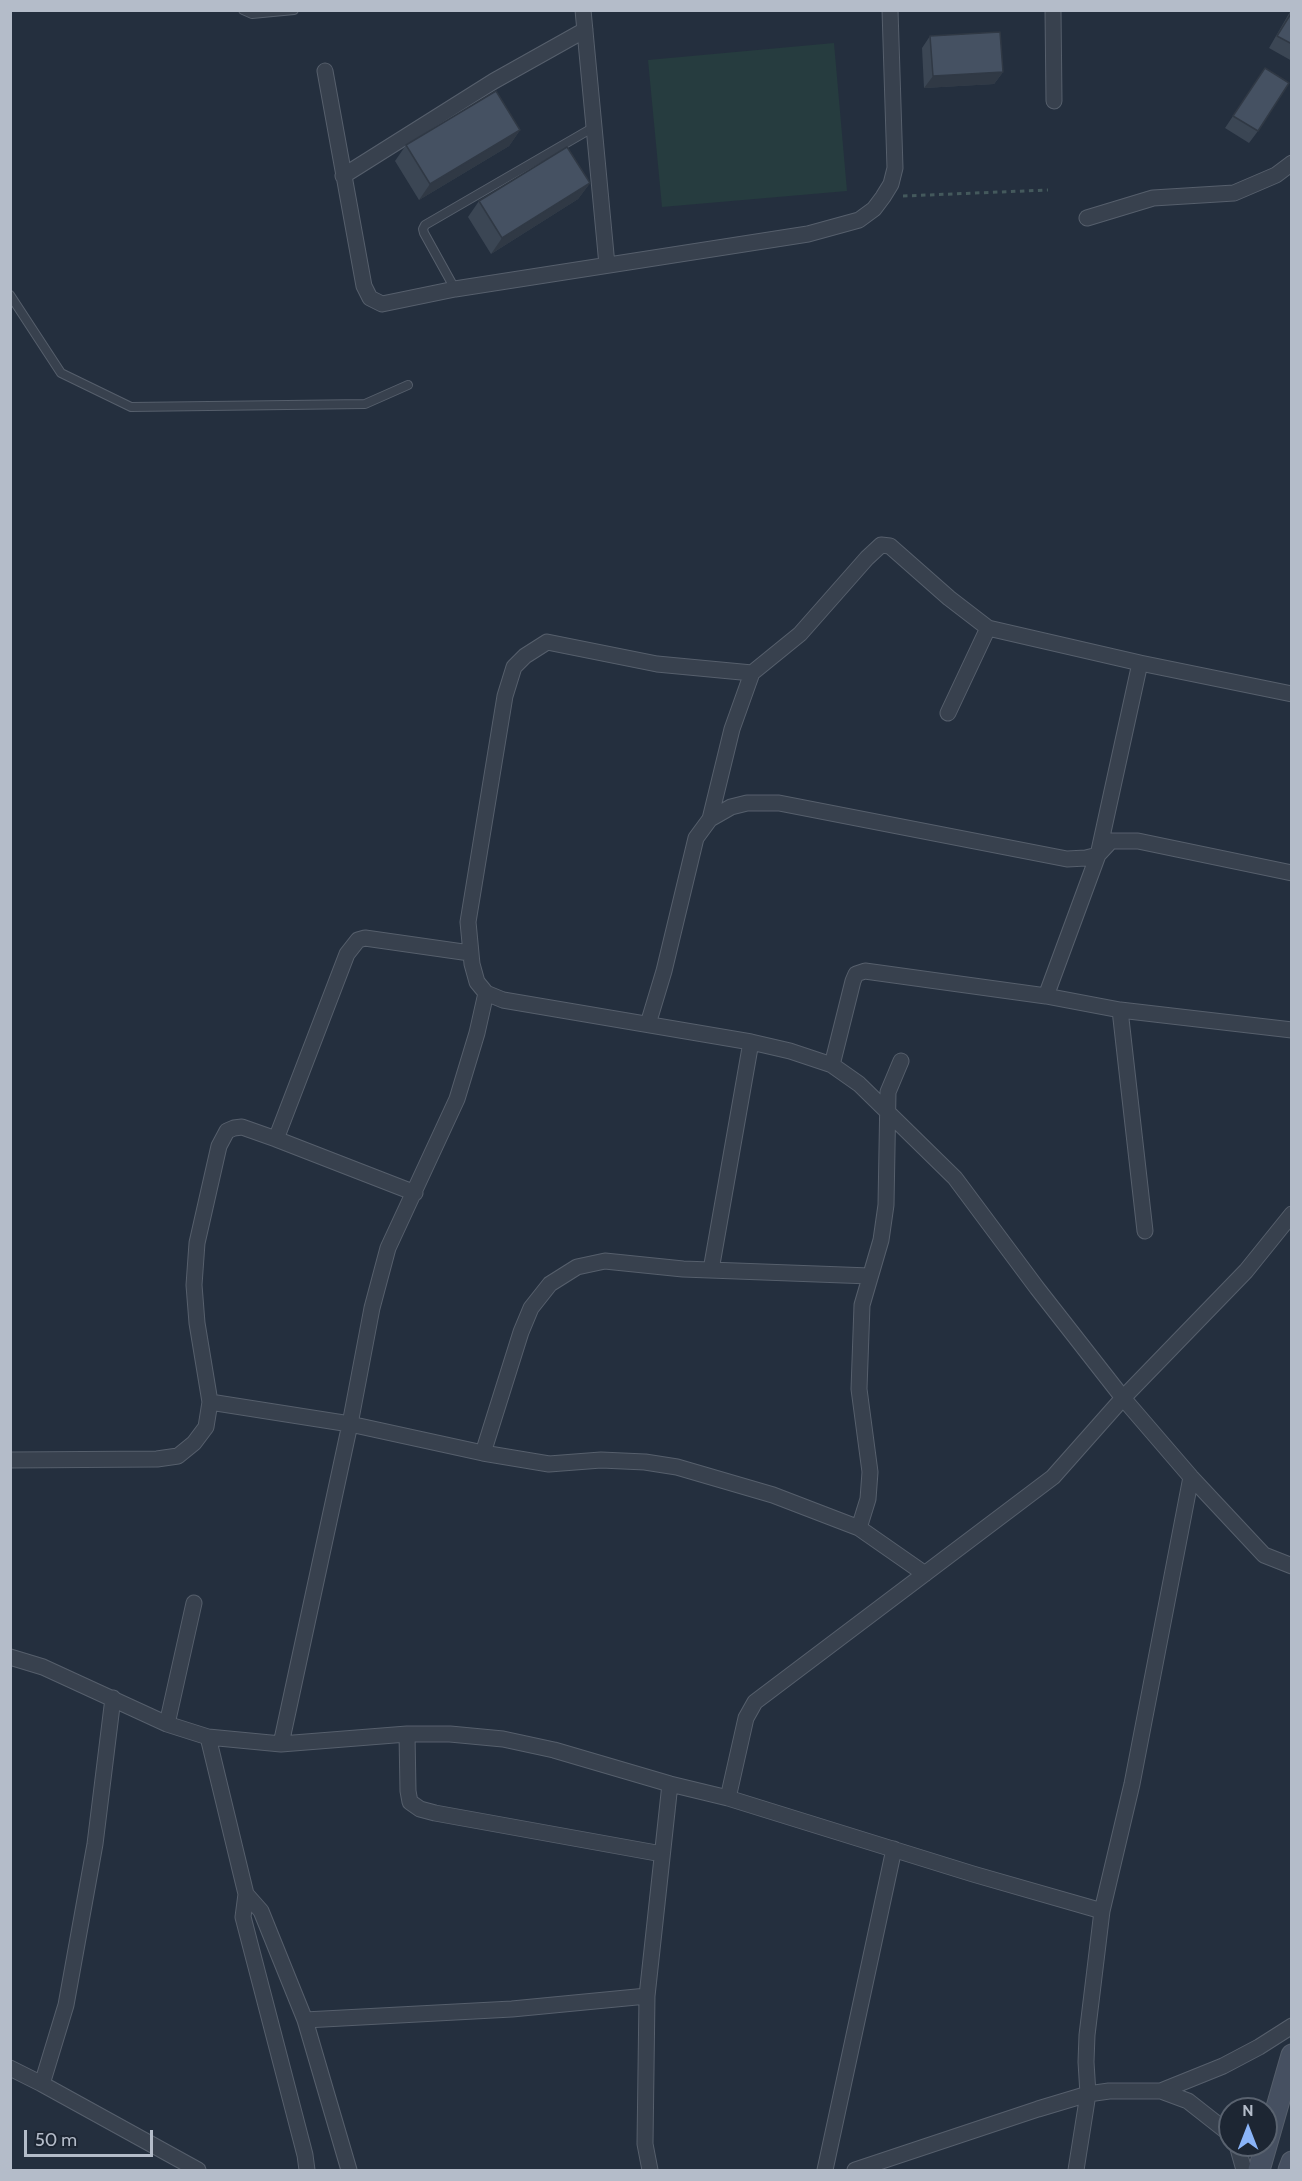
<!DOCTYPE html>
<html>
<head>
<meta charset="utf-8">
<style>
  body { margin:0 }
  #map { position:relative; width:1302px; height:2181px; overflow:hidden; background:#242f3e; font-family:Cabin,sans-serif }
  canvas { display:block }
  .frame { position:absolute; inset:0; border:12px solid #b4bcc9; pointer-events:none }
  .north { position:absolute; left:1218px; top:2097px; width:60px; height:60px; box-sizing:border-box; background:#1d2633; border:2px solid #59626f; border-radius:50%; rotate:0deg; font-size:16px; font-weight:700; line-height:24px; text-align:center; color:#b4bcc9 }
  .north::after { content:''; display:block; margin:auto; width:21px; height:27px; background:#8ab4f8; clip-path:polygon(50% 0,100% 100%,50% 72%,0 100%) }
  .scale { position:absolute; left:24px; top:2130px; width:129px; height:27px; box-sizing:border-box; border:3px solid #b4bcc9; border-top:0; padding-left:8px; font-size:18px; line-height:21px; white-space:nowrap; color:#b4bcc9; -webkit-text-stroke:4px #1d2633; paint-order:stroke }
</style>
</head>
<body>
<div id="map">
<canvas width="1302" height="2181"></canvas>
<div class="frame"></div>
<div class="north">N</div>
<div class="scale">50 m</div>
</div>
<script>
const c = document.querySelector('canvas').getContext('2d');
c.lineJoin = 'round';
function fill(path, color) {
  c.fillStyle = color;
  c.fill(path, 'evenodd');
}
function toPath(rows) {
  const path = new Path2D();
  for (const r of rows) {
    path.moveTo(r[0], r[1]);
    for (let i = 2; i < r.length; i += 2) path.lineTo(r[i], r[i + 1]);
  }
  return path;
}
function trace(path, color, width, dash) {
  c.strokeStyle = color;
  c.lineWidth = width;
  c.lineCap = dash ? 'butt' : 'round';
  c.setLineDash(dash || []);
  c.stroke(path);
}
fill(toPath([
  [834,43,847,191,662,207,648,60]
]), '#263c3f');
const service = toPath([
  [243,10,252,14,294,10],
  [455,289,424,233,423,229,425,225,594,127],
  [10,295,61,373,131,407,365,404,408,385]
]);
const minor = toPath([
  [583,10,607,265],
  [1053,10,1054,101],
  [325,71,364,286,370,298,382,304,455,289,808,234,859,220,874,209,883,197,891,184,895,168,890,10],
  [343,176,494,81,585,30],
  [1087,218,1153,198,1234,193,1276,175,1292,163],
  [1140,663,1292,694],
  [948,713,988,628],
  [710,819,732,729,752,673,800,634,867,558,881,545,890,546,949,598,988,628,1140,663,1098,855,1046,996],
  [486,993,477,982,472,964,468,922,505,696,514,667,525,656,547,642,657,664,752,673],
  [1120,1010,1145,1231],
  [648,1024,664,971,696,838,710,819,731,807,747,803,779,803,1067,859,1086,858,1098,855,1111,841,1138,841,1292,873],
  [832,1065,853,981,856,974,865,971,1046,996,1120,1010,1292,1030],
  [415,1193,276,1139,347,954,358,940,365,938,470,953],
  [711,1270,751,1042],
  [210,1402,197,1323,194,1285,197,1243,219,1146,227,1131,234,1128,242,1127,276,1139],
  [483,1453,521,1332,531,1308,550,1284,577,1267,605,1261,683,1269,870,1276],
  [10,1460,157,1459,178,1456,194,1443,206,1427,210,1402,350,1424,483,1453,549,1464,601,1460,645,1462,677,1467,773,1495,859,1528,868,1499,870,1472,859,1389,862,1305,881,1240,886,1205,888,1092,901,1061],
  [859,1528,925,1574],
  [10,1657,43,1667,167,1724,208,1737,281,1744,407,1734,450,1734,503,1739,554,1750,670,1784,728,1798,973,1874,1102,1911,1087,2035,1086,2062,1088,2094,1109,2091,1161,2091,1188,2101,1230,2134],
  [113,1698,95,1844,66,2005,42,2084,198,2170],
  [167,1724,194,1603],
  [407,1734,408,1791,410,1802,420,1809,435,1813,662,1854],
  [208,1737,246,1894,243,1917,305,2155,307,2170],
  [281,1744,350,1424,372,1308,388,1248,457,1099,477,1033,486,993,503,1000,751,1042,790,1051,832,1065,859,1084,955,1178,1037,1288,1123,1398,1191,1477,1264,1555,1292,1566],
  [728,1798,746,1718,755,1702,1053,1477,1123,1398,1246,1271,1292,1214],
  [246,1894,261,1911,305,2020,349,2170],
  [1102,1911,1132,1784,1191,1477],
  [305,2020,512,2009,647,1996],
  [10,2068,42,2084],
  [1161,2091,1223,2066,1259,2047,1292,2026],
  [1237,2145,1244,2170],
  [650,2170,645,2144,647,1996,670,1784],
  [825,2170,894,1849],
  [855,2170,1038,2109,1088,2094,1076,2170]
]);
const secondary = toPath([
  [1259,2170,1292,2055],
  [1289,2170,1292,2162]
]);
trace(service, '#565f6c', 10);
trace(minor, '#565f6c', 17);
trace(secondary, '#565f6c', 23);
trace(toPath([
  [903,196,1048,190]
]), '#44595c', 3, [4.5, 4.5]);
trace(service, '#38414e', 8);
trace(minor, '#38414e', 15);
trace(secondary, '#465061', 21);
fill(toPath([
  [1291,10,1292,10,1292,61,1269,48],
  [930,36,1003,72,994,84,924,88,922,48],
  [1265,68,1258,131,1249,143,1225,128],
  [520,130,509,146,419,200,395,161,406,145],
  [590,183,578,199,491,254,468,217,479,201]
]), '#3b4654');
fill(toPath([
  [1003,72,994,84,924,88,933,76],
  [520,130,509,146,419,200,430,184],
  [590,183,578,199,491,254,502,238]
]), '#303945');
const building = toPath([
  [1292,12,1292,44,1277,36,1292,12],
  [1000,32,1003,72,933,76,930,36,1000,32],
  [1265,68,1289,83,1258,131,1233,116,1265,68],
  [496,91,520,130,430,184,406,145,496,91],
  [567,147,590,183,502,238,479,201,567,147]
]);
fill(building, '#455162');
trace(building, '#303945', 1.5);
</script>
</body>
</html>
